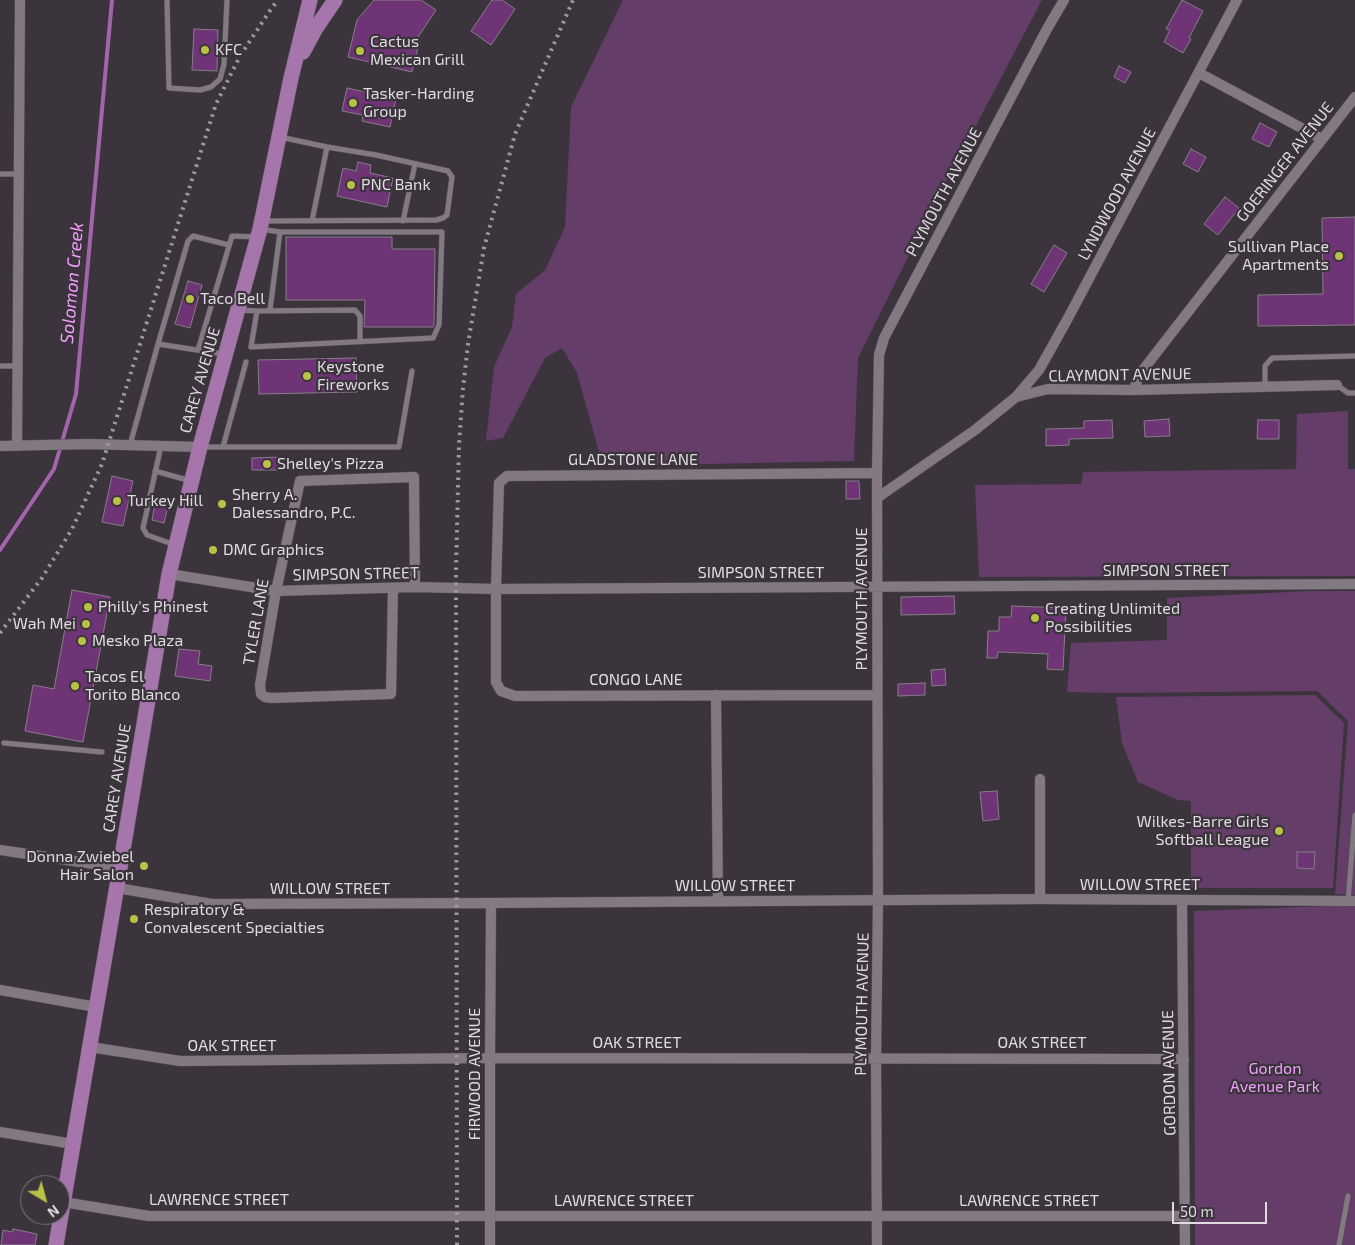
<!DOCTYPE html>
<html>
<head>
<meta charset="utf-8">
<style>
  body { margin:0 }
  #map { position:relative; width:1355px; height:1245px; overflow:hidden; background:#3b343c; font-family:"Exo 2",sans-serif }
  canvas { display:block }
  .north { position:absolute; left:20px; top:1175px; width:50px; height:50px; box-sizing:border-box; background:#3b343c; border:1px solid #7d777e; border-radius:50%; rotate:143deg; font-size:14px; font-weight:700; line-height:20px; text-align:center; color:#dfdbe0 }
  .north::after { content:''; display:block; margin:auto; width:18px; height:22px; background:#b9c146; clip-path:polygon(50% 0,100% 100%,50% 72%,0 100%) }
  .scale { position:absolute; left:1172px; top:1202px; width:95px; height:22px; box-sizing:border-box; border:2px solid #dfdbe0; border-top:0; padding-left:6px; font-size:15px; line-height:18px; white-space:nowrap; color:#dfdbe0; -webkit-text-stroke:4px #3b343c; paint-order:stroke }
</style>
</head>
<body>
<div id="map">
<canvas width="1355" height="1245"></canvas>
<div class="north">N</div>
<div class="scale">50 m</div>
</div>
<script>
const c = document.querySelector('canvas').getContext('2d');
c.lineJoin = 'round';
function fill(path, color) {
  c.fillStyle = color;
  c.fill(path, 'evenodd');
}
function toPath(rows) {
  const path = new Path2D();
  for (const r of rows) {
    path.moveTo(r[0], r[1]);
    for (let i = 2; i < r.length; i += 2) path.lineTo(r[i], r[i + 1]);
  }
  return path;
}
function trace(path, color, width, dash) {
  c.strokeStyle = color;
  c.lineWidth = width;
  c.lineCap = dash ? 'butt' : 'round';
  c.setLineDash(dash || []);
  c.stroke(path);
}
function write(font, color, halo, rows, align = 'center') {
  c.font = font + ' "Exo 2",sans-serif';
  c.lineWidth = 4.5;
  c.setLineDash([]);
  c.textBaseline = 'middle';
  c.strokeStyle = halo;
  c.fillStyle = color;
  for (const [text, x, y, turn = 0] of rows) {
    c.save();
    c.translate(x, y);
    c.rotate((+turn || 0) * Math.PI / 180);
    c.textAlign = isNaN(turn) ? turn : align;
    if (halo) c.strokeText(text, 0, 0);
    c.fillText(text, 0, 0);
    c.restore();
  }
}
fill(toPath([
  [623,0,1042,0,932,209,858,358,854,461,603,466,577,373,562,348,545,358,503,438,486,441,494,367,512,327,516,294,545,270,565,227,571,107],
  [1348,411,1348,469,1355,469,1355,576,979,577,975,485,1081,484,1083,472,1296,469,1297,414],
  [1308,591,1355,591,1355,895,1335,894,1348,721,1317,691,1116,693,1067,692,1071,643,1167,640,1167,598],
  [1315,695,1344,723,1333,888,1191,888,1191,801,1178,800,1138,782,1122,743,1116,697],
  [1355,905,1355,1245,1195,1245,1194,911]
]), '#643d69');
trace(toPath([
  [0,550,54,469,76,394,112,0]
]), '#a265aa', 4);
const building = toPath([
  [374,0,421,0,436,10,412,46,418,47,412,72,348,57,357,20,374,0],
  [492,0,502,0,515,9,491,45,471,31,492,0],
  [1182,0,1203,11,1189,38,1191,39,1183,53,1164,42,1170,30,1166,29,1182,0],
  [194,29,218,30,217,71,192,70,194,29],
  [1119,66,1131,72,1125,83,1114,77,1119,66],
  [347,88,396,99,390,127,362,121,363,115,342,111,347,88],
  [1260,123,1277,132,1269,147,1252,139,1260,123],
  [1191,149,1206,157,1198,172,1183,164,1191,149],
  [358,162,371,165,370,173,393,178,387,207,337,196,343,168,356,171,358,162],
  [1225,197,1239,208,1218,235,1204,224,1225,197],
  [1355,217,1355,325,1258,326,1258,295,1323,294,1322,218,1355,217],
  [286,237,392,237,392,249,435,249,434,324,433,327,364,327,365,300,286,300,286,237],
  [1054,245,1067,253,1044,292,1031,284,1054,245],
  [188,281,202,285,190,328,175,324,188,281],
  [356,358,357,392,259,394,258,360,356,358],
  [1169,419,1170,436,1145,437,1144,421,1169,419],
  [1112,420,1113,438,1069,439,1069,445,1046,446,1046,429,1084,428,1084,421,1112,420],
  [1258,420,1279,420,1279,439,1257,439,1258,420],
  [282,457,282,470,252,470,252,458,282,457],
  [112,476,133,481,123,526,102,522,112,476],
  [846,481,859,481,860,499,846,499,846,481],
  [156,499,169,502,164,523,152,520,156,499],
  [72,590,110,597,83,742,25,731,33,685,54,689,72,590],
  [954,596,955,614,901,615,901,597,954,596],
  [1012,606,1066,608,1063,670,1047,669,1048,654,998,652,997,658,987,658,988,631,999,631,999,617,1011,617,1012,606],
  [179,649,200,651,198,664,212,666,210,681,175,676,179,649],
  [945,669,946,685,932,686,931,670,945,669],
  [925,683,925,695,898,696,898,684,925,683],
  [997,791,999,819,983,821,980,792,997,791],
  [1297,852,1315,852,1314,869,1297,868,1297,852],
  [13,1229,37,1234,35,1245,1,1245,3,1230,12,1232,13,1229]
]);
fill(building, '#6e3476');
trace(building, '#867e87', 1);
const service = toPath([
  [167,0,169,88,200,90,211,87,220,79,224,64,227,0],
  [0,174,18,174],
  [264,221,436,220,443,218,447,215,452,177,448,171,376,155,327,147,280,137],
  [312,221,327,147],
  [403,221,415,164],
  [239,310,257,311,355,310,360,316,360,342],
  [270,310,280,232],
  [257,311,251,347,433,338,439,325,442,232,280,232,261,229],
  [158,344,188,241,193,236,229,245],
  [198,350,232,236,257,237],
  [0,366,17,366],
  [1337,385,1348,393,1355,393],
  [1265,387,1265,366,1272,358,1355,356],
  [130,445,158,344,223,354],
  [161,446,143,528,147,535,175,545],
  [203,447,399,447,412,371],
  [223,447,246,362],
  [155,471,191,481],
  [4,743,102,752],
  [1348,901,1355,815],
  [1339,1245,1348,1196]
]);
const minor = toPath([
  [1199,73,1322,139],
  [1134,390,1139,375,1355,97],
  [1016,397,1039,370,1067,320,1237,0],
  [0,446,88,444,200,447],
  [17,446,20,0],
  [877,498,975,430,1016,397,1048,389,1134,390,1337,385],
  [169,574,276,591,415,587,496,589,1355,584],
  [393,588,391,694,271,698,265,697,261,694,260,685,276,591,300,481,414,477,415,587],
  [716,695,718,901],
  [877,695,515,696,501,691,496,682,496,589,499,483,507,476,877,473],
  [0,850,120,868],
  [117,888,212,904,491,903,1040,899,1355,901],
  [1040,899,1040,779],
  [1182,900,1185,1245],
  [0,990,96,1007],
  [90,1047,180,1061,490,1058,1184,1059],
  [0,1132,73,1144],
  [63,1202,149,1216,1186,1216],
  [490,1245,490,1058,491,903],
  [877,1245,876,1058,878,900,877,473,879,355,884,338,1047,29,1064,0]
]);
const primary = toPath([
  [303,52,316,28,335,0],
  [56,1245,120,868,169,574,200,447,260,229,291,78,310,0]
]);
trace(service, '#575158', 6);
trace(minor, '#575158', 11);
trace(primary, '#575158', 16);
trace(service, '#827982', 5);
trace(minor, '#827982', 10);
trace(primary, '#a675ac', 15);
trace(toPath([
  [0,633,42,578,72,529,102,464,216,104,240,56,271,9,278,0],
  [457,1245,456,571,459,445,463,388,468,344,484,248,515,134,573,0]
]), '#9e999f', 4, [2.5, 5]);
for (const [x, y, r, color] of [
  [205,50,5,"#b9c146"],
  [360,51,5,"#b9c146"],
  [353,103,5,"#b9c146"],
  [351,185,5,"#b9c146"],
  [1339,256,5,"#b9c146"],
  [190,299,5,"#b9c146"],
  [307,376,5,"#b9c146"],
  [267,464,5,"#b9c146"],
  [117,501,5,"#b9c146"],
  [222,504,5,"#b9c146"],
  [213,550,5,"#b9c146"],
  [88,607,5,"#b9c146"],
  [1035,618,5,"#b9c146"],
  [86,624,5,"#b9c146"],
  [82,641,5,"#b9c146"],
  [75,686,5,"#b9c146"],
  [1279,831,5,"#b9c146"],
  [144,866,5,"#b9c146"],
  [134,919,5,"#b9c146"]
]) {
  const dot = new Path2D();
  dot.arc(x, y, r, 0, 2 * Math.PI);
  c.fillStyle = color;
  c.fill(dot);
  trace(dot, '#3b343c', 2);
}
write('16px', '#dfdbe0', '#3b343c', [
  ["Cactus",370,42],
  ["Mexican Grill",370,60],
  ["KFC",215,50],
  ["Tasker-Harding",363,94],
  ["Group",363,112],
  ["PNC Bank",361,185],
  ["Sullivan Place",1329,247,"right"],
  ["Apartments",1329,265,"right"],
  ["Taco Bell",200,299],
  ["Keystone",317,367],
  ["Fireworks",317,385],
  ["Shelley's Pizza",277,464],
  ["Sherry A.",232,495],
  ["Dalessandro, P.C.",232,513],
  ["Turkey Hill",127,501],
  ["DMC Graphics",223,550],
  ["Philly's Phinest",98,607],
  ["Creating Unlimited",1045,609],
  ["Possibilities",1045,627],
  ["Wah Mei",76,624,"right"],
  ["Mesko Plaza",92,641],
  ["Tacos El",85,677],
  ["Torito Blanco",85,695],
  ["Wilkes-Barre Girls",1269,822,"right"],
  ["Softball League",1269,840,"right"],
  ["Donna Zwiebel",134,857,"right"],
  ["Hair Salon",134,875,"right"],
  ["Respiratory &",144,910],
  ["Convalescent Specialties",144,928]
], 'left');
write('16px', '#dfdbe0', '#3b343c', [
  ["GOERINGER AVENUE",1285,162,-52],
  ["PLYMOUTH AVENUE",944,192,-62],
  ["LYNDWOOD AVENUE",1117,194,-62],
  ["CLAYMONT AVENUE",1120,375,-1],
  ["CAREY AVENUE",200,380,-74],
  ["GLADSTONE LANE",633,460],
  ["SIMPSON STREET",1166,571],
  ["SIMPSON STREET",761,573],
  ["SIMPSON STREET",356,574,-1],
  ["PLYMOUTH AVENUE",862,599,-90],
  ["TYLER LANE",256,622,-80],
  ["CONGO LANE",636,680],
  ["CAREY AVENUE",117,778,-81],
  ["WILLOW STREET",1140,885],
  ["WILLOW STREET",735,886],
  ["WILLOW STREET",330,889],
  ["PLYMOUTH AVENUE",862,1004,-89],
  ["OAK STREET",637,1043],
  ["OAK STREET",1042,1043],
  ["OAK STREET",232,1046],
  ["GORDON AVENUE",1169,1073,-91],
  ["FIRWOOD AVENUE",475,1074,-90],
  ["LAWRENCE STREET",219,1200],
  ["LAWRENCE STREET",624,1201],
  ["LAWRENCE STREET",1029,1201]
]);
write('16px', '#f19ffc', '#3b343c', [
  ["Gordon",1275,1069],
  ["Avenue Park",1275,1087]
]);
write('italic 18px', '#f19ffb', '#3b343c', [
  ["Solomon Creek",72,283,-85]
]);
</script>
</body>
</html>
